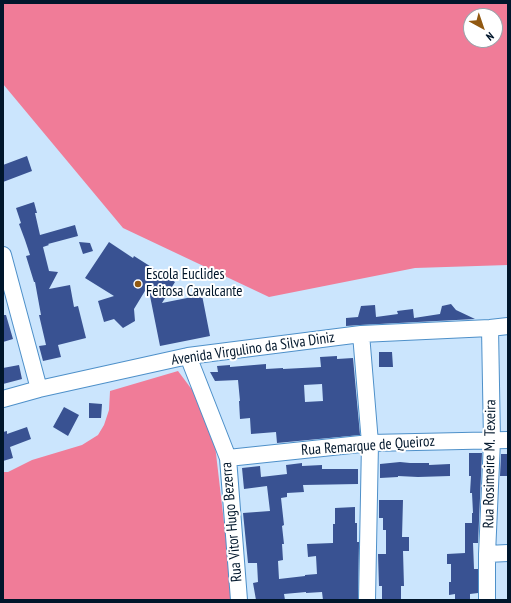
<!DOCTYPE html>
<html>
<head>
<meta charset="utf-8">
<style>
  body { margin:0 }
  #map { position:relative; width:511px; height:603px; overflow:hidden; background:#cbe5fd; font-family:"PT Sans Narrow",sans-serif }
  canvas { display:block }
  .frame { position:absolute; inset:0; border:4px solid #00162b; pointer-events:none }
  .north { position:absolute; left:463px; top:8px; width:40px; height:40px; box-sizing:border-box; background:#fff; border:1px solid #99a2aa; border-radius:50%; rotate:140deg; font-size:11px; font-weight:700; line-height:16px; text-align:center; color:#00162b }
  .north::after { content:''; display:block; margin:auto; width:14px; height:18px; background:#915911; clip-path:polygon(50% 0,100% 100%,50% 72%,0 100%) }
</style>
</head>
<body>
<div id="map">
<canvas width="511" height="603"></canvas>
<div class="frame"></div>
<div class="north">N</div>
</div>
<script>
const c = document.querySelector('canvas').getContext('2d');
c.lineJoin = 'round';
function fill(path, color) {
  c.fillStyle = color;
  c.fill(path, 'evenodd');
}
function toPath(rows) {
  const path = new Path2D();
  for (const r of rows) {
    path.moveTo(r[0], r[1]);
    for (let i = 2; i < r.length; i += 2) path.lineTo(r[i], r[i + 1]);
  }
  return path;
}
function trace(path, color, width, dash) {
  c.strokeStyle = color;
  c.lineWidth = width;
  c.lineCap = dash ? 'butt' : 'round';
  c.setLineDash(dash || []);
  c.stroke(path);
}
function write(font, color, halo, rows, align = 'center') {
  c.font = font + ' "PT Sans Narrow",sans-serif';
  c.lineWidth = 4;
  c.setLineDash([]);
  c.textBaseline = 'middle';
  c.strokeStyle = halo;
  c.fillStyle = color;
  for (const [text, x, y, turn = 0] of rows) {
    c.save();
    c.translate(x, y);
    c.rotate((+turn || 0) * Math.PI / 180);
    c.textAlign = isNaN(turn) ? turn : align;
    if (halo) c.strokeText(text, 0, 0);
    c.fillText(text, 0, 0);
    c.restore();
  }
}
fill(toPath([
  [3,3,508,3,508,265,415,268,269,297,123,228,3,84],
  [471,16,495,16,495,40,471,40],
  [178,371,202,403,215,445,233,600,3,600,3,472,8,472,32,460,82,445,98,435,104,425,109,410,110,391]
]), '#f07c98');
fill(toPath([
  [27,156,32,171,3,182,3,165],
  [34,202,37,213,35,213,40,235,75,225,78,236,48,244,49,245,43,247,49,271,58,272,49,289,70,285,74,307,78,306,86,338,58,345,61,357,43,361,39,346,46,345,39,315,41,315,35,282,34,282,26,256,30,255,25,240,19,224,21,223,16,208],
  [79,242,90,243,93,251,83,254],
  [109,242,133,258,134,256,175,282,162,303,202,295,210,336,160,346,148,286,134,309,135,321,123,328,114,319,104,322,98,301,114,296,85,278],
  [451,304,456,310,475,319,360,325,346,326,346,318,358,317,361,306,375,305,376,317,398,314,397,311,413,309,414,318,440,314,442,306],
  [3,315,6,315,13,339,3,342],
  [379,352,392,352,393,367,379,367],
  [337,356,337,359,353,358,360,435,277,443,276,432,251,434,250,418,240,419,239,401,240,401,238,380,215,381,210,372,218,372,217,366,230,365,230,367,266,364,266,369,283,368,283,369,321,367,320,357],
  [322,384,323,401,305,402,304,385],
  [19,365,22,379,3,384,3,368],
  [89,403,102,404,101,418,89,418],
  [64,407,79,415,68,436,53,427],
  [27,427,31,439,10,447,13,458,3,461,3,432,7,431,7,434],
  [469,453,482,453,478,543,473,543,474,569,478,569,478,593,470,594,470,600,455,600,455,594,449,595,449,582,451,582,451,564,447,564,447,554,465,553,465,523,472,523,472,513,473,513,472,493,470,493,471,476,469,476],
  [501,454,508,454,508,476,500,476],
  [400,462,410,463,429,463,429,465,450,464,450,476,418,477,398,476,398,477,380,478,380,464],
  [302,463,302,466,322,465,322,469,358,469,358,484,303,485,304,492,287,493,287,497,281,498,284,525,282,526,284,544,282,544,283,560,278,561,279,579,305,576,305,575,317,574,316,556,308,557,307,544,333,543,333,524,335,524,335,508,355,507,355,523,357,523,357,542,359,542,358,600,323,600,322,592,306,593,306,592,284,594,285,600,256,600,253,583,258,582,257,563,248,563,243,513,270,511,267,486,244,489,242,468,260,466,261,477,287,474,286,465],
  [379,500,403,500,402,537,409,537,409,551,403,551,404,586,401,586,401,600,382,600,382,586,379,586,378,554,386,554,386,530,383,530,383,518,379,518]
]), '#395292');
const minor = toPath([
  [3,255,39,389],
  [361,334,370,443,367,600],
  [188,356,228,458,239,600],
  [3,399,39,389,188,356,361,334,490,328,508,326],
  [228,458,370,443,508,440],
  [487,554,508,553],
  [487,600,487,554,492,441,490,328]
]);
trace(minor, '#4e90c9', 18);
trace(minor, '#fff', 16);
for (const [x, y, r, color] of [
  [138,284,4,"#915911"]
]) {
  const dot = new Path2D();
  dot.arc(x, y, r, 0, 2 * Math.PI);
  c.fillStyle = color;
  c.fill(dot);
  trace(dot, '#fff', 1.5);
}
write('15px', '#00162b', '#fff', [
  ["Escola Euclides",146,275],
  ["Feitosa Cavalcante",146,292]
], 'left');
write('15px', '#00162b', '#fff', [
  ["Avenida Virgulino da Silva Diniz",253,349,-8],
  ["Rua Remarque de Queiroz",368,446,-4],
  ["Rua Rosimeire M. Texeira",490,464,-89],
  ["Rua Vitor Hugo Bezerra",232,522,-95]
]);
</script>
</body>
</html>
